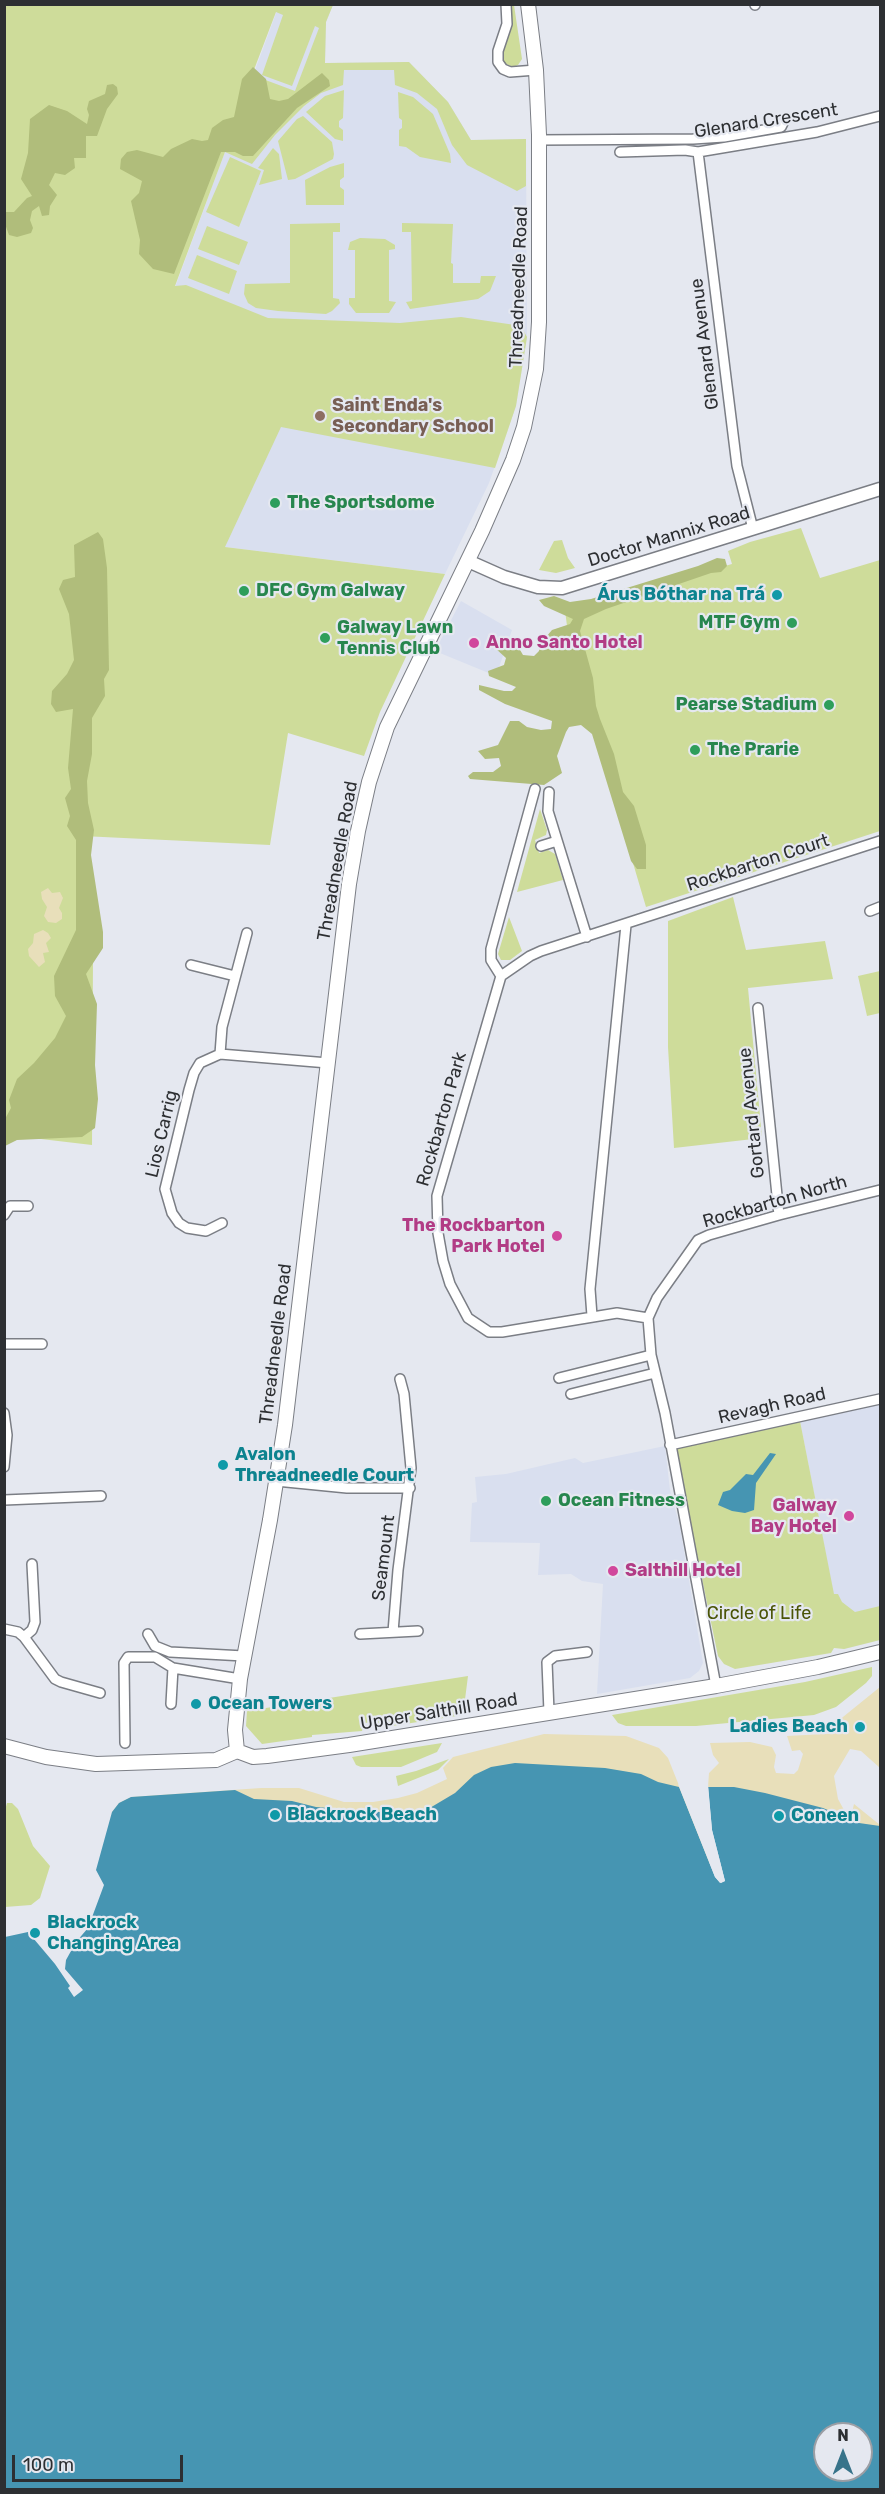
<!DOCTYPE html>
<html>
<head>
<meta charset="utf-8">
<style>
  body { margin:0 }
  #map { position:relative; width:885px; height:2494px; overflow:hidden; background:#e5e8f0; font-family:Rubik,sans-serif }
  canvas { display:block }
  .frame { position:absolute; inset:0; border:6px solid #2d2f32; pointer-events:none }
  .north { position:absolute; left:813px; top:2422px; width:60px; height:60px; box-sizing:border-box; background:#e5e8f0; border:2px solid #9b9ea4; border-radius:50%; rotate:0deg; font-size:16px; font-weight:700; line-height:24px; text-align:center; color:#2d2f32 }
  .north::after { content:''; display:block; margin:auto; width:21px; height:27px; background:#37738a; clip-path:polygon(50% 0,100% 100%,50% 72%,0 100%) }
  .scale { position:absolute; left:12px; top:2455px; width:171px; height:27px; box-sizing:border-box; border:3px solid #2d2f32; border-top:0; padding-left:8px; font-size:18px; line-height:21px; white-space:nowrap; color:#2d2f32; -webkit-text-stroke:4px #e5e8f0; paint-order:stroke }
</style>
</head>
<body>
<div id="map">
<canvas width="885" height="2494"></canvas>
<div class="frame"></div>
<div class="north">N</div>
<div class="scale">100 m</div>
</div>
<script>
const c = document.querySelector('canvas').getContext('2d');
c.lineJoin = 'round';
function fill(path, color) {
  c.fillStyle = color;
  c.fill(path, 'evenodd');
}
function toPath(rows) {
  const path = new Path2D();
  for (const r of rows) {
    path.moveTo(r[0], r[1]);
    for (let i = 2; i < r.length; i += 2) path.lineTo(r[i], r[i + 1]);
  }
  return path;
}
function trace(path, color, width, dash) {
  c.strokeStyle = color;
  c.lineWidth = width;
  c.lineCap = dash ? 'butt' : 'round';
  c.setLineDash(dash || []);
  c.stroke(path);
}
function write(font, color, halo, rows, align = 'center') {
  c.font = font + ' Rubik,sans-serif';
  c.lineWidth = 4.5;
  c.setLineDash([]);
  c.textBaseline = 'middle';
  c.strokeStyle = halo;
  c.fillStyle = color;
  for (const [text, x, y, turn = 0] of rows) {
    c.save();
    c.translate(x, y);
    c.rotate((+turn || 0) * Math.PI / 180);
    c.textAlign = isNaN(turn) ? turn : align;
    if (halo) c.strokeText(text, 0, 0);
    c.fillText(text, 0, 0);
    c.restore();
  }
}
fill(toPath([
  [279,5,333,5,326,22,325,63,409,62,448,102,471,140,526,139,527,337,516,406,489,483,445,574,225,547,89,521],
  [461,601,512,630,496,676,435,651],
  [880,1404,880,1640,844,1649,800,1421],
  [665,1446,670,1490,680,1527,703,1663,699,1671,690,1678,597,1694,603,1584,582,1581,571,1574,538,1575,540,1543,470,1542,472,1503,477,1502,475,1477,506,1474,575,1458,583,1463]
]), '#d9dfef');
fill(toPath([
  [5,5,333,5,326,22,325,63,409,62,448,102,471,140,526,139,526,186,517,191,467,165,452,145,437,109,417,93,395,85,394,70,344,70,343,85,321,93,304,106,275,135,252,164,225,152,175,286,186,285,268,318,400,323,461,317,515,325,522,328,527,337,516,406,495,468,281,427,225,547,445,574,380,712,364,756,288,733,270,845,82,836,93,957,92,1145,7,1135,5,1137],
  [276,12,283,15,262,75,292,86,315,26,319,28,295,91,252,75],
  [510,5,514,5,522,59,518,65,513,67,504,63,502,55,510,30],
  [344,90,343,118,339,121,339,127,343,130,343,141,335,139,306,112,325,96],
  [398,92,413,97,433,114,450,154,451,163,420,157,406,147,399,146,399,130,402,128,402,120,399,118],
  [303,116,332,142,334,154,333,159,295,179,288,180,278,141,297,119],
  [273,148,279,154,282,179,259,185,264,170,258,168],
  [230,157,261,171,239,227,206,212],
  [344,163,344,177,340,180,340,187,344,190,344,205,306,205,305,180,330,167],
  [340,223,340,232,333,232,333,298,339,299,340,303,332,311,326,314,278,311,256,308,248,303,244,294,245,284,290,283,290,224],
  [402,223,453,224,451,263,453,264,453,283,480,283,481,276,496,276,490,291,478,299,410,309,406,302,412,301,411,232,402,232],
  [207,226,248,242,239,265,198,249],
  [360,238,385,239,395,245,395,249,389,250,389,301,396,302,389,313,356,313,349,304,349,298,355,298,355,250,348,250,350,242],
  [197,255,237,271,229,294,188,278],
  [801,528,820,578,880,560,880,831,646,907,570,650,565,610,732,564,728,551,750,542],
  [562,540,568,558,575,568,556,573,539,570,554,541],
  [540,809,547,830,546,835,535,840,539,853,548,850,555,854,563,880,517,892],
  [733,897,746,950,825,941,833,979,748,988,762,1138,674,1148,668,1047,668,921],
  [509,917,522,951,510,960,501,960,498,954],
  [880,971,880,1013,867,1016,858,976],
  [800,1421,834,1594,838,1594,842,1602,855,1612,880,1606,880,1640,844,1649,834,1648,831,1653,735,1669,724,1664,718,1656,675,1448],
  [872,1667,872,1676,866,1683,836,1707,814,1715,696,1726,626,1726,618,1723,612,1715,805,1682],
  [468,1676,463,1715,379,1728,372,1722,365,1723,362,1731,312,1735,312,1737,262,1744,246,1726,247,1711],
  [442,1743,437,1752,401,1767,361,1767,356,1765,352,1757],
  [449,1759,438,1770,398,1786,396,1776,416,1771],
  [7,1803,12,1803,18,1809,33,1846,50,1866,40,1898,31,1905,5,1907,4,1814]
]), '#cedc9a');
fill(toPath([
  [253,67,266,79,270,99,279,101,288,99,322,73,329,80,330,86,297,108,253,156,243,156,235,152,221,152,174,274,153,269,139,254,140,240,131,201,139,193,142,181,120,169,121,159,127,152,137,150,163,157,171,149,192,139,202,141,208,140,212,128,223,120,234,117,242,79],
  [113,84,117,87,118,94,107,109,97,136,86,136,86,158,74,158,75,168,65,175,55,173,49,185,57,195,50,206,49,215,42,216,39,206,32,211,30,220,33,228,31,233,17,237,9,235,5,224,5,212,14,212,27,198,32,196,21,179,28,153,30,119,49,105,67,111,87,124,89,115,87,109,89,101,105,94,107,85],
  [98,532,103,539,107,568,109,670,104,679,105,696,92,718,92,754,87,781,88,803,94,830,91,855,103,932,103,948,86,974,97,1004,95,1065,98,1099,95,1128,82,1137,17,1140,5,1146,5,1119,11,1108,9,1100,17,1079,34,1063,55,1038,66,1016,55,996,54,976,76,930,76,840,67,826,70,816,65,798,71,789,68,768,73,709,56,712,51,704,52,691,67,674,74,660,69,614,59,589,63,580,75,577,74,545],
  [717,558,725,559,727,566,721,572,711,573,606,609,584,619,580,631,593,678,596,706,600,719,614,754,623,792,634,806,646,845,646,869,637,869,631,861,592,734,581,725,569,727,566,732,557,756,562,773,544,785,470,779,468,776,473,772,493,772,501,766,499,758,485,759,478,751,498,745,510,721,519,721,527,727,541,730,551,729,552,721,505,704,479,690,479,685,504,691,512,691,516,687,489,676,488,671,504,665,506,658,495,648,499,641,506,639,516,643,523,655,534,656,539,651,540,644,552,630,570,624,573,619,544,606,539,600,554,596,570,602,591,599,698,566]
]), '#b0bd7b');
fill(toPath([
  [48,888,52,893,60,892,63,898,59,908,62,913,62,919,56,923,48,922,44,916,47,907,42,899,41,892],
  [43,930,48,933,51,938,46,943,49,952,43,953,45,962,39,967,29,956,28,949,33,943,34,934],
  [880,1687,880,1768,861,1751,850,1749,834,1776,838,1799,850,1821,854,1804,880,1825,869,1852,708,1787,709,1773,719,1763,713,1755,710,1743,750,1742,772,1747,776,1755,774,1767,776,1773,794,1774,798,1770,803,1754,800,1750,792,1751,787,1736,843,1733,838,1721],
  [544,1734,626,1736,659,1748,668,1758,710,1863,437,1820,112,1812,119,1803,131,1797,261,1788,299,1788,344,1802,373,1802,398,1798,417,1793,447,1779,443,1768,453,1757]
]), '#e8dfba');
fill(toPath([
  [770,1453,776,1454,756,1483,754,1510,745,1513,732,1511,718,1505,723,1492,730,1490,746,1474,753,1475],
  [515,1763,605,1768,641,1774,658,1782,679,1787,715,1877,721,1883,725,1881,712,1830,708,1787,734,1787,765,1793,823,1808,859,1823,880,1826,880,2489,5,2490,5,1937,28,1932,55,1964,70,1986,68,1988,74,1997,83,1990,65,1969,66,1960,76,1942,88,1928,104,1885,96,1870,112,1812,119,1803,131,1797,235,1790,254,1799,292,1801,316,1807,418,1815,455,1793,474,1775,491,1767],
  [825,2434,861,2434,861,2470,825,2470]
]), '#4695b2');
fill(toPath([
  [678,1784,682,1786,721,1879,709,1830,705,1787,708,1784,712,1830,725,1881,720,1883,715,1877]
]), '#e5e8f0');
const minor = toPath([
  [506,4,507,24,498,51,498,62,503,69,510,72,536,70],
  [755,4,755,5],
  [539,140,693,139,724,137,781,127,785,119],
  [620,152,685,150,698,152,817,132,880,116],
  [698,152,737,466,753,529],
  [549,792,548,811,587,937],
  [541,846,557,841],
  [870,911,880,907],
  [191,965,235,976],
  [501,976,491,960,491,949,535,789],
  [758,1008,779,1215],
  [220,1054,222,1027,247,933],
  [4,1215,10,1206,28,1206],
  [222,1223,206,1231,187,1228,179,1223,172,1213,165,1189,189,1090,194,1073,200,1063,220,1054,328,1063],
  [592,1316,590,1289,626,925],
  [648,1318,617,1313,502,1332,489,1332,468,1318,450,1284,443,1261,438,1233,437,1196,501,976,530,956,541,951,880,841],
  [4,1344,42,1344],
  [559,1378,651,1355],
  [571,1394,655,1373],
  [4,1413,7,1435,4,1467],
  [670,1445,880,1399],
  [276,1481,347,1488,410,1488],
  [4,1500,101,1496],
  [4,1629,18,1632,24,1637,55,1679,61,1682,100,1693],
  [393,1632,398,1570,411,1468,404,1394,400,1379],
  [148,1634,155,1646,170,1652,244,1656],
  [360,1634,418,1631],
  [24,1637,32,1630,35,1622,32,1564],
  [716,1686,665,1413,651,1355,648,1318,657,1298,698,1240,709,1235,779,1215,880,1190],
  [171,1704,173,1668,240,1679],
  [549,1712,547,1662,555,1656,587,1652],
  [125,1743,124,1663,128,1657,155,1657,173,1668]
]);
const tertiary = toPath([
  [468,561,504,577,538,587,562,588,880,489]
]);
const secondary = toPath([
  [4,1746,46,1757,96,1764,216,1760,237,1751],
  [237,1751,235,1730,240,1679,270,1520,285,1425,349,884,358,831,369,782,387,727,482,531,513,460,524,427,536,369,539,322,539,135,536,70,528,4],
  [237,1751,253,1757,267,1756,349,1745,716,1686,818,1667,880,1652]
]);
trace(minor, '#7b7e85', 12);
trace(tertiary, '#7b7e85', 15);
trace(secondary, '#7b7e85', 16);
trace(minor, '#fff', 9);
trace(tertiary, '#fff', 12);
trace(secondary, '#fff', 14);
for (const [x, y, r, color] of [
  [320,416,6,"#8d6e63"],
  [275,503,6,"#2e9e5b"],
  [244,591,6,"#2e9e5b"],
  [777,595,6,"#0f9aa8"],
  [792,623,6,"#2e9e5b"],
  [325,638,6,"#2e9e5b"],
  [474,643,6,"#d1479c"],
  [829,705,6,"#2e9e5b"],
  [695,750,6,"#2e9e5b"],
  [557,1236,6,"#d1479c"],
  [223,1465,6,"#0f9aa8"],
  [546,1501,6,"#2e9e5b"],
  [849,1516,6,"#d1479c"],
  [613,1571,6,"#d1479c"],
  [196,1704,6,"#0f9aa8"],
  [860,1727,6,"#0f9aa8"],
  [275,1815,6,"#0f9aa8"],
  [779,1816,6,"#0f9aa8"],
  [35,1933,6,"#0f9aa8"]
]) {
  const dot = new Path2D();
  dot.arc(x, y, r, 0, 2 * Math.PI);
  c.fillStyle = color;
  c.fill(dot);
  trace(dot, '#e5e8f0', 2);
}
write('18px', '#2d2f32', '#e5e8f0', [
  ["Glenard Crescent",766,121,-9],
  ["Threadneedle Road",519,287,-88],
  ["Glenard Avenue",705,344,-97],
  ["Doctor Mannix Road",669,537,-17],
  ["Threadneedle Road",338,861,-80],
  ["Rockbarton Court",758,863,-18],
  ["Gortard Avenue",752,1113,-96],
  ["Rockbarton Park",442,1119,-74],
  ["Lios Carrig",162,1134,-77],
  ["Rockbarton North",775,1202,-16],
  ["Threadneedle Road",276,1344,-83],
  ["Revagh Road",772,1406,-13],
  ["Seamount",384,1558,-83],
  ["Upper Salthill Road",439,1712,-9]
]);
write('bold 18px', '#785e54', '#e5e8f0', [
  ["Saint Enda's",332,406],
  ["Secondary School",332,427]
], 'left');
write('bold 18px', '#27864d', '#e5e8f0', [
  ["The Sportsdome",287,503],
  ["DFC Gym Galway",256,591],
  ["MTF Gym",780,623,"right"],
  ["Galway Lawn",337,628],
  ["Tennis Club",337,649],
  ["Pearse Stadium",817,705,"right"],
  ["The Prarie",707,750],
  ["Ocean Fitness",558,1501]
], 'left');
write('bold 18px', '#0d838f', '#e5e8f0', [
  ["Árus Bóthar na Trá",765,595,"right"],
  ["Avalon",235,1455],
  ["Threadneedle Court",235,1476],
  ["Ocean Towers",208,1704],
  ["Ladies Beach",848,1727,"right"],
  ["Blackrock Beach",287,1815],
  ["Coneen",791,1816],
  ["Blackrock",47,1923],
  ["Changing Area",47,1944]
], 'left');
write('bold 18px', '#b23c85', '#e5e8f0', [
  ["Anno Santo Hotel",486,643],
  ["The Rockbarton",545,1226,"right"],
  ["Park Hotel",545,1247,"right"],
  ["Galway",837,1506,"right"],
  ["Bay Hotel",837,1527,"right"],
  ["Salthill Hotel",625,1571]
], 'left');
write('18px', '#4a5406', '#e5e8f0', [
  ["Circle of Life",759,1614]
]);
</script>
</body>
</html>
